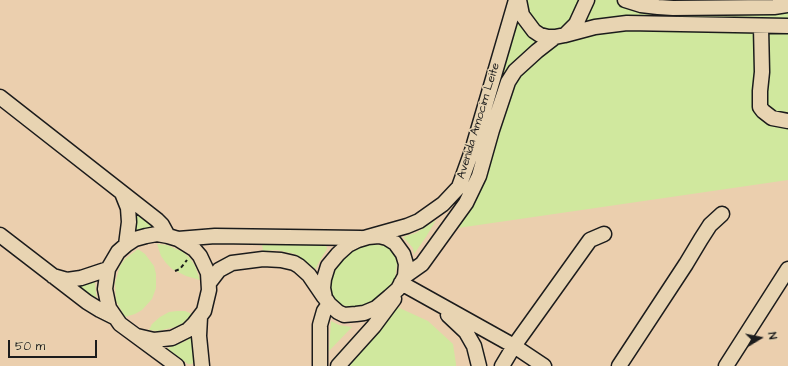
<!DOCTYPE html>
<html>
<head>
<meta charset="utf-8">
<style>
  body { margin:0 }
  #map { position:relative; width:788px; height:366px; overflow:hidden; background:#ebcfae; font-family:"Architects Daughter",sans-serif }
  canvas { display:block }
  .north { position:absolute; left:740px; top:318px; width:40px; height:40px; -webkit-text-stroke:3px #e8d4b2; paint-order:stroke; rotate:80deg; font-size:11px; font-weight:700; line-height:16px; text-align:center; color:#1c1c1c }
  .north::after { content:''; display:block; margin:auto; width:14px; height:18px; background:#1c1c1c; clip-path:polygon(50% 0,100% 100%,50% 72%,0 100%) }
  .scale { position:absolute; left:8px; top:340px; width:89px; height:18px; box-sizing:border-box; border:2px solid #1c1c1c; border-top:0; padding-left:5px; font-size:12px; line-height:14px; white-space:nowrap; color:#1c1c1c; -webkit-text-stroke:3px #e8d4b2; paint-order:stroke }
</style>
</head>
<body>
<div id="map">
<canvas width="788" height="366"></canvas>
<div class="north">N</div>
<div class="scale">50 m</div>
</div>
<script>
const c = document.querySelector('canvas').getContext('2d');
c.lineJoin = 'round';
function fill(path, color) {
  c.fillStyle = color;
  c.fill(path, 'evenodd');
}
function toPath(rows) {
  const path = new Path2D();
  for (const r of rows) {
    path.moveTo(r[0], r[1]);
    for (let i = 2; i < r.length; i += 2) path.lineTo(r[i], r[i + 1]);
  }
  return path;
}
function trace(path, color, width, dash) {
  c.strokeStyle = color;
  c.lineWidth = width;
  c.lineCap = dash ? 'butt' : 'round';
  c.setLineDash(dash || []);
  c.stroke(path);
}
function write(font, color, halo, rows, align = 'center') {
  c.font = font + ' "Architects Daughter",sans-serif';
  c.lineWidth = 3;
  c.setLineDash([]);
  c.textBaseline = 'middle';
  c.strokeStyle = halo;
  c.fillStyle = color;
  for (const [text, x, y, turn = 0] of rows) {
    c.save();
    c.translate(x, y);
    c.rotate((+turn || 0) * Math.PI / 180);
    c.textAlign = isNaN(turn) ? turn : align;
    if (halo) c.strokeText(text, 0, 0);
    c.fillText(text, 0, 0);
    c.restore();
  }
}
fill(toPath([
  [521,0,788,0,788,180,451,229],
  [135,212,152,226,152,227,136,231,137,219],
  [436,220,426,237,414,254,413,248,403,237,416,233],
  [157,244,167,245,183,252,190,258,195,266,200,280,186,276,172,269,166,263,161,256],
  [262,244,323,245,327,247,327,249,319,262,315,270,303,259,295,254,277,250,263,251],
  [371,244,385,246,391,249,395,254,397,264,395,278,387,290,371,303,356,307,350,307,341,305,336,301,332,295,330,285,332,275,337,265,346,255,358,248],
  [138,249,145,254,154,266,156,274,156,288,152,299,142,310,135,314,125,317,116,301,115,283,120,266,125,259],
  [94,281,95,283,97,302,77,285],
  [393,305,428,321,453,344,456,364,456,366,339,366],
  [177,311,185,311,192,314,183,323,175,327,158,331,149,330,152,324,160,317,169,312],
  [331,321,339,325,352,327,329,351],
  [192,336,194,361,192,364,188,364,169,350,168,348,186,341]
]), '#d0e89e');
const minor = toPath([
  [519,0,522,15,534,31,540,35,548,37,555,37,565,35,576,24,587,0],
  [625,0,641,5,658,7,673,8,774,7,788,5],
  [761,27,762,72,760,91,760,107,763,111,772,118,788,121],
  [565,35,595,27,627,23,788,26],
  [0,97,157,220,162,225,168,236],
  [122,193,128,208,129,222,126,245],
  [0,235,87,302,100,310,114,317],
  [368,237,379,236,387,238,395,243,403,254,406,264,405,276,398,289,389,297,376,308,364,313,356,314,344,315,338,312,329,304,325,298,323,288,324,279,328,266,338,254,348,245,358,240,368,237,407,226,419,221,443,204,459,187,472,151,516,0],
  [178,239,215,236,361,238],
  [53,276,67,280,81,278,108,269],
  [405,276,422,264,466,203,479,176,492,130,508,82,515,71,537,51,555,37],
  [209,283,219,270,232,263,263,259,281,260,294,263,299,266,309,275,324,297],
  [401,283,514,346,544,366],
  [448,315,466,332,474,346,479,366],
  [200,317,199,336,202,366],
  [137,336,154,340,172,338,188,330,194,324,204,311,209,290,208,273,200,256,194,249,178,239,168,236,157,234,146,236,135,239,126,245,118,252,108,269,105,289,109,308,120,324,177,366],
  [320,366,320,325,324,311,329,304],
  [338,366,374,326,394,299],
  [502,366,514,346,590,240,604,234],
  [619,366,686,264,701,239,710,225,722,214],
  [726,366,788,269]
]);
trace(minor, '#1c1c1c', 17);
trace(toPath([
  [175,271,180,269,187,260]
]), '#1c1c1c', 2, [4, 3]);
trace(minor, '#e8d4b2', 14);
write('12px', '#1c1c1c', '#e8d4b2', [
  ["Avenida Amocim Leite",479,121,-73]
]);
</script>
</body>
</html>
